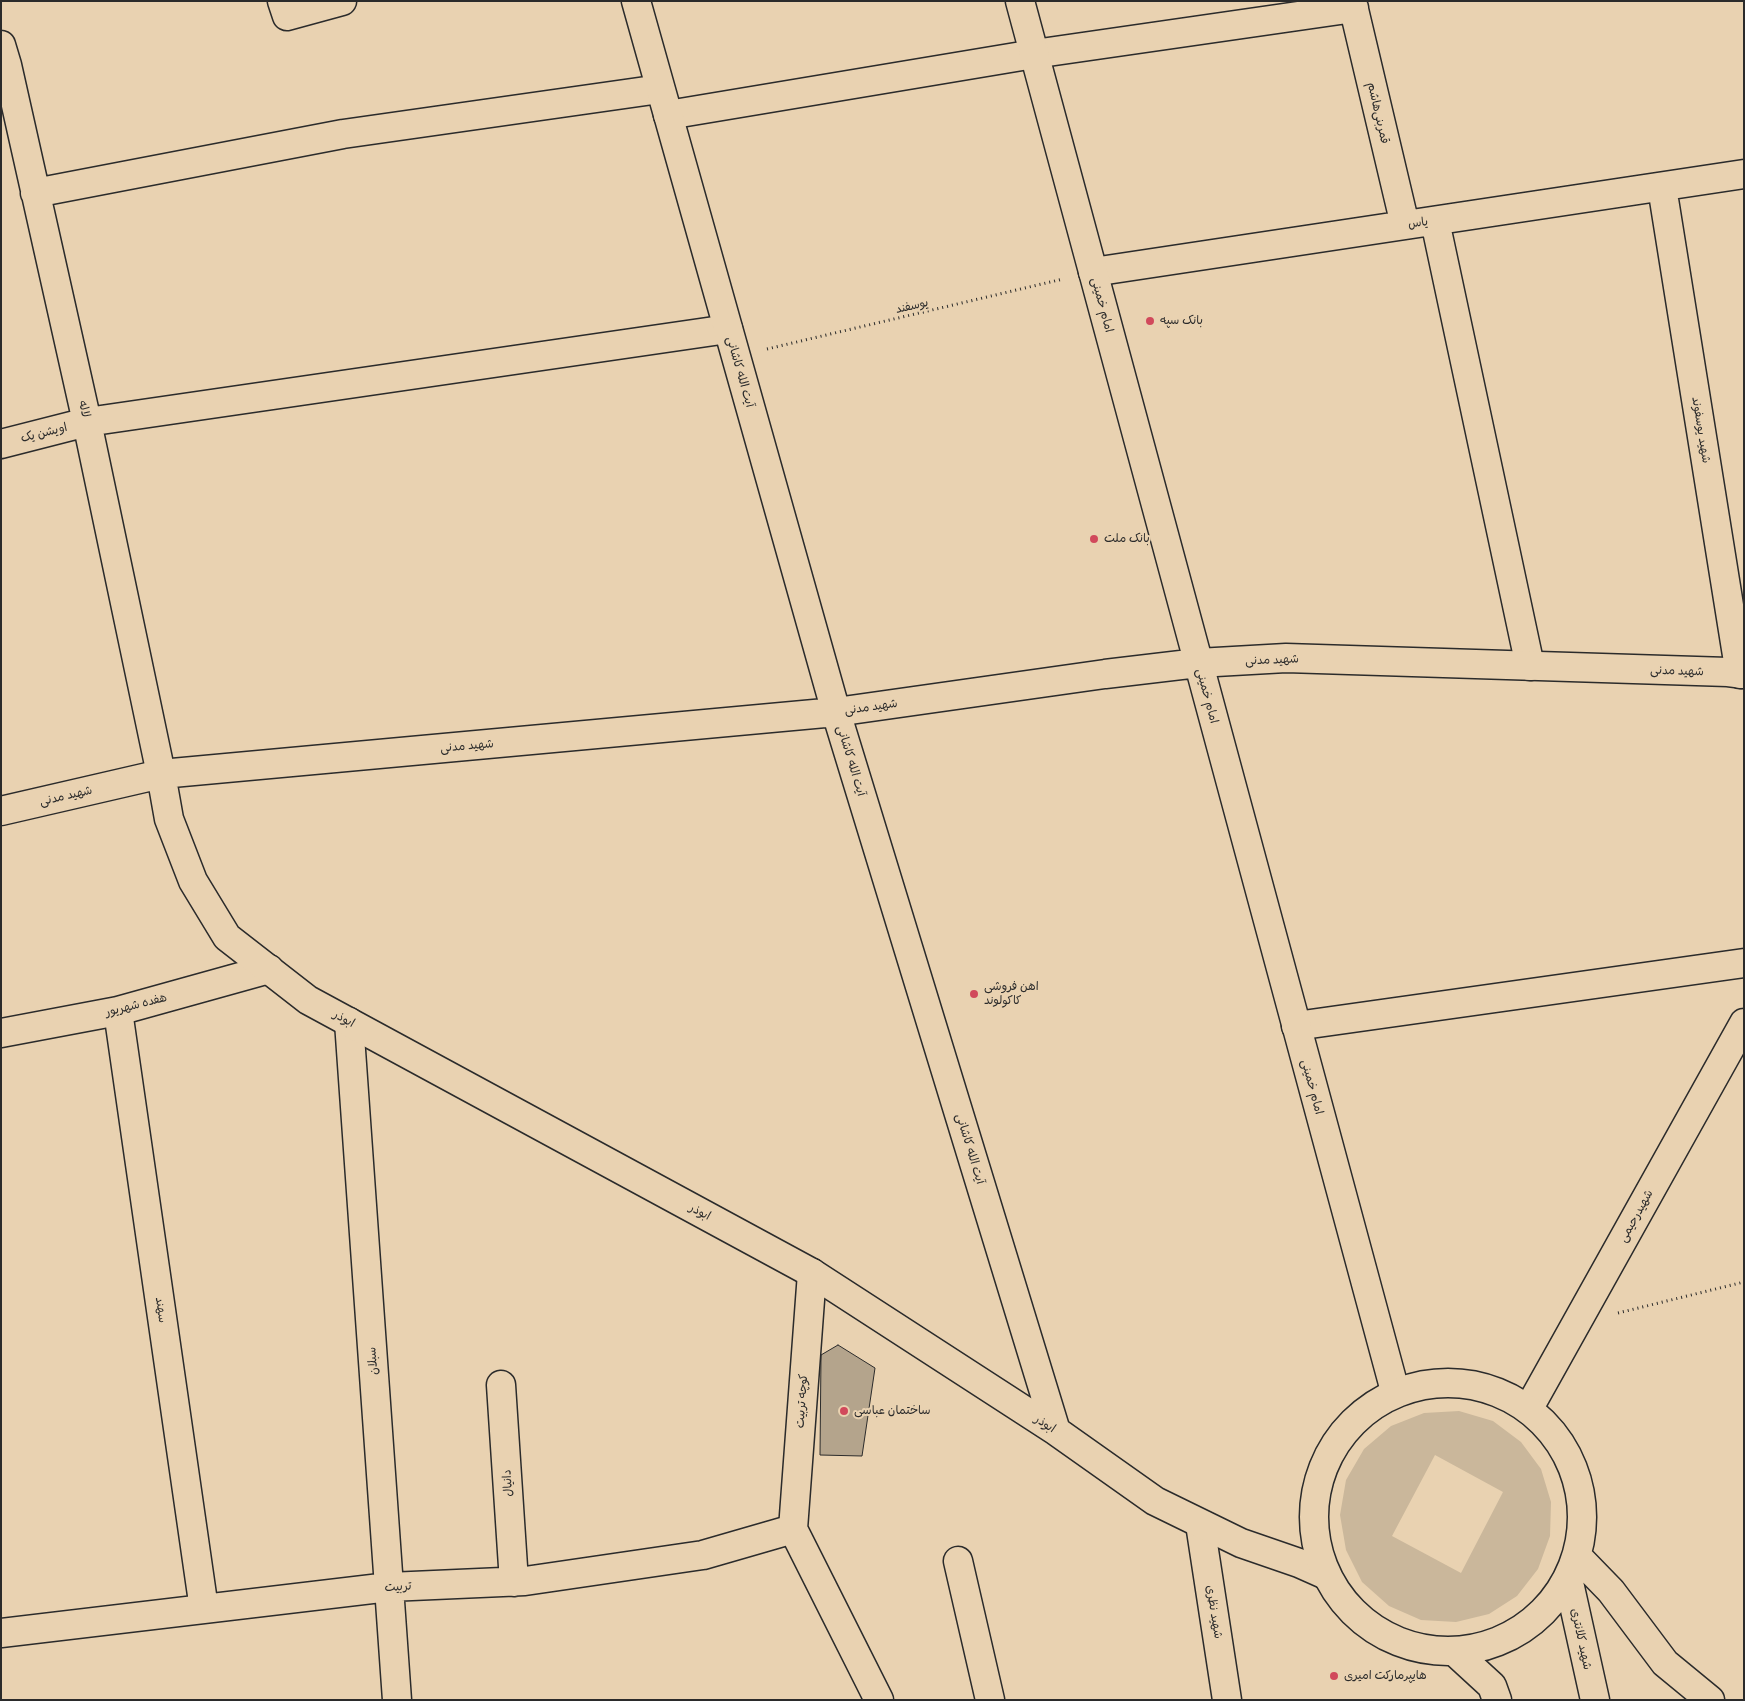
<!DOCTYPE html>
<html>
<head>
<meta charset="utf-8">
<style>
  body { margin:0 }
  #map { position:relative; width:1745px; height:1701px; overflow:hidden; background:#e9d2b1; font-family:Delius,sans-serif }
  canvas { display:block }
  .frame { position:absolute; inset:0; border:2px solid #2b2b2b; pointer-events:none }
</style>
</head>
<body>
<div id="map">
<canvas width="1745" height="1701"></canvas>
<div class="frame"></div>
</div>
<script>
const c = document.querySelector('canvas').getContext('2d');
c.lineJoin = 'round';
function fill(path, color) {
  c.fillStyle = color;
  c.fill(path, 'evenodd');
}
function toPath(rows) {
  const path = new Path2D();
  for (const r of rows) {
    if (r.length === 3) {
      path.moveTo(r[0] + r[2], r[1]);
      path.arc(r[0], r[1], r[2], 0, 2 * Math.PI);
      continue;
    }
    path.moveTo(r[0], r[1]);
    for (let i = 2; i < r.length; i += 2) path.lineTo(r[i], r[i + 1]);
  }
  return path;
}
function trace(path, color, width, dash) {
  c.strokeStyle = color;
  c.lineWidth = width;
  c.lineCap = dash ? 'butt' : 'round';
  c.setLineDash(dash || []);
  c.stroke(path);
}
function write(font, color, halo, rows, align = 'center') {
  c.font = font + ' Delius,"Playpen Sans Arabic",sans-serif';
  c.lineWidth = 4;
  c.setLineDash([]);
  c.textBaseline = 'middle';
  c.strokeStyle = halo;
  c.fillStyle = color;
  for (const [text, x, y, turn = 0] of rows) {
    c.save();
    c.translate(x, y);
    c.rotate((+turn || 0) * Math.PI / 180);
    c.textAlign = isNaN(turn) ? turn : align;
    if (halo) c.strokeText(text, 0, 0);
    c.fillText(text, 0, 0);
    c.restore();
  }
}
fill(toPath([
  [1459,1411,1493,1421,1521,1442,1541,1469,1551,1502,1550,1536,1538,1569,1517,1596,1489,1614,1456,1622,1421,1620,1389,1606,1362,1582,1346,1550,1340,1515,1346,1480,1364,1449,1391,1426,1424,1413],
  [1435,1455,1503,1492,1461,1573,1392,1536]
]), '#cab79b');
const building = toPath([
  [838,1345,875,1368,862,1456,820,1455,821,1355,838,1345]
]);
fill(building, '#b4a48c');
trace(building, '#2b2b2b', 1);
const minor = toPath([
  [282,1,287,16,342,1],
  [1352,1,1405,225],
  [1,45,7,65,87,422,161,774],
  [668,115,1034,54,1354,8],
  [1662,187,1740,674],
  [35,193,343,134,660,89],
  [1435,221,1530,666],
  [1093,272,1744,174],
  [1,444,87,422,728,329],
  [118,1011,204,1609],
  [349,1022,397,1700],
  [1296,1026,1744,963],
  [1,1033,118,1011,269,969],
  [501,1385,514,1582],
  [1200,1524,1227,1700],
  [793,1529,812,1273],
  [793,1529,879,1700],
  [958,1561,990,1700],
  [1,1633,389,1587,525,1581,703,1555,793,1529]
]);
const secondary = toPath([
  [636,1,836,712,1056,1431],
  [1020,1,1395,1391],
  [161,774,169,819,193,881,227,937,308,1000,812,1273,1056,1431,1155,1501,1241,1543,1299,1563,1326,1575],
  [1,811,161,774,836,712,1105,674,1198,663,1286,658,1728,672,1744,674],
  [1529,1408,1744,1023]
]);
const primary = toPath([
  [1448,1517,134],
  [1577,1556,1611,1591,1665,1663,1710,1700],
  [1568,1578,1595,1700],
  [1455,1652,1492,1686,1497,1700]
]);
trace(minor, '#2b2b2b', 31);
trace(secondary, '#2b2b2b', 31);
trace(primary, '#2b2b2b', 31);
trace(toPath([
  [767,349,1063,279],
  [1618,1313,1744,1282]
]), '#2b2b2b', 3, [1, 4]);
trace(minor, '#e9d2b1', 28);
trace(secondary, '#e9d2b1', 28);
trace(primary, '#e9d2b1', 28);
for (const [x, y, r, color] of [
  [1150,321,5,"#d1495b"],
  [1094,539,5,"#d1495b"],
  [974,994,5,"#d1495b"],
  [844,1411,5,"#d1495b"],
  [1334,1676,5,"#d1495b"]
]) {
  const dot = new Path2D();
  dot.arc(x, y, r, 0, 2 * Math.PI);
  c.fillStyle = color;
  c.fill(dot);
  trace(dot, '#e9d2b1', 2);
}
write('12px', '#2b2b2b', '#e9d2b1', [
  ["قمربنی‌هاشم",1378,113,77],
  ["یاس",1418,223,-8],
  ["امام خمینی",1102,305,75],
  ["یوسفند",912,306,-13],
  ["آیت الله کاشانی",740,372,74],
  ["لاله",84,409,77],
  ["شهید یوسفوند",1701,430,81],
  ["اویشن یک",44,433,-14],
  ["شهید مدنی",1272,660,-2],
  ["شهید مدنی",1677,671,2],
  ["امام خمینی",1207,696,75],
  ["شهید مدنی",871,707,-8],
  ["شهید مدنی",467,746,-5],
  ["آیت الله کاشانی",851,761,73],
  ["شهید مدنی",66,796,-13],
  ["هفده شهریور",136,1005,-14],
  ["ابوذر",344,1019,29],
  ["امام خمینی",1312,1087,75],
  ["آیت الله کاشانی",970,1149,73],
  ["ابوذر",700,1212,28],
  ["شهیدرحیمی",1636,1216,-61],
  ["سهند",161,1310,82],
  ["سبلان",373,1361,-94],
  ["کوچه تربیت",802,1401,-86],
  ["ابوذر",1045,1424,33],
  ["دانیال",508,1483,-94],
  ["تربیت",398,1587,-4],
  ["شهید نظری",1214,1612,81],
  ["شهید کلانتری",1581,1639,78]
]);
write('12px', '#2b2b2b', '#e9d2b1', [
  ["بانک سپه",1160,321],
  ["بانک ملت",1104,539],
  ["اهن فروشی",984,987],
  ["کاکولوند",984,1001],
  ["ساختمان عباسی",854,1411],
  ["هایپرمارکت امیری",1344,1676]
], 'left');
</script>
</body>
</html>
